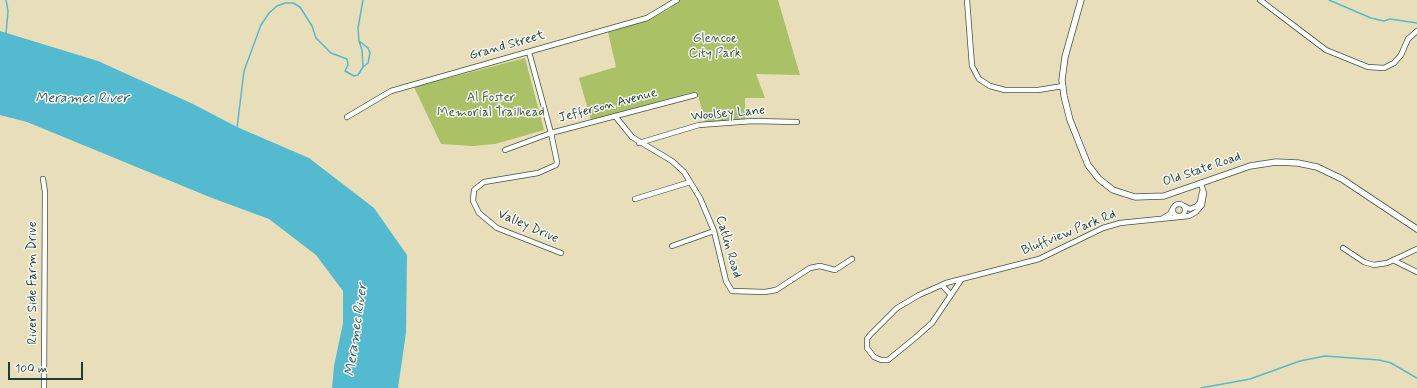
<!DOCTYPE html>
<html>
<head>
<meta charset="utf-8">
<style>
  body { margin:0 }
  #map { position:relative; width:1417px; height:388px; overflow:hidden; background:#e8deba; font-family:Mynerve,sans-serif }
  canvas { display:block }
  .scale { position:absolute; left:8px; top:362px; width:75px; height:18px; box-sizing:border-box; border:2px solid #1f3d34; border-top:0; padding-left:5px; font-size:12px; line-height:14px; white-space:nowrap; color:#1f3d34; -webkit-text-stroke:3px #f6f6f2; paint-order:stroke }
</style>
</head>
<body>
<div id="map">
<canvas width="1417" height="388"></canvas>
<div class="scale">100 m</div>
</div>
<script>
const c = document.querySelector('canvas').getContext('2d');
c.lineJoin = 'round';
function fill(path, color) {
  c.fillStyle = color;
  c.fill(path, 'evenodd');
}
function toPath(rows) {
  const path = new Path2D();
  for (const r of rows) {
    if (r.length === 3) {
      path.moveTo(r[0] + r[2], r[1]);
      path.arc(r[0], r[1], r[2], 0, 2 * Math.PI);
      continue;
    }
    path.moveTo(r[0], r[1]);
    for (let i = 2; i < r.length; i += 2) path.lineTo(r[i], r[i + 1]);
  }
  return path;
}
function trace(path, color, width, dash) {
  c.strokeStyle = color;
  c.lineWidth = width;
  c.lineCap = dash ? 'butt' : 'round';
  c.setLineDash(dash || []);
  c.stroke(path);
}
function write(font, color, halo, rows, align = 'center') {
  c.font = font + ' Mynerve,sans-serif';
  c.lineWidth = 3;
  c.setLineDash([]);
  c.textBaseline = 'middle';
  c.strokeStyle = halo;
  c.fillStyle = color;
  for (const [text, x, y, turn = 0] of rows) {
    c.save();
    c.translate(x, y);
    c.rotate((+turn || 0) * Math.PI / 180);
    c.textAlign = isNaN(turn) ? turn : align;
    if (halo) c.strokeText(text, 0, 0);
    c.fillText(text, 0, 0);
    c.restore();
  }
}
fill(toPath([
  [679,0,778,0,800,75,756,74,765,98,745,98,745,120,705,122,697,91,591,120,579,78,616,67,608,32,646,21,669,9],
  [525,58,544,130,495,144,473,146,441,144,414,87]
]), '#aac165');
fill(toPath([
  [0,31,98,61,193,104,237,127,309,158,374,208,407,255,406,333,398,388,332,388,334,366,343,323,343,291,316,255,269,219,212,198,27,122,0,115]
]), '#53bad0');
trace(toPath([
  [1329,0,1371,18,1384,21,1390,19,1417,23],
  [6,34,8,11,6,0],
  [359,41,368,48,370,53,368,63,363,67],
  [237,128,244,71,261,25,269,13,277,6,285,3,293,3,300,7,312,26,316,38,331,53,347,59,348,65,345,71,354,76,358,75,363,67,362,50,359,41,358,28,363,0],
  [1201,388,1250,379,1300,361,1325,356,1379,360,1391,363,1417,378]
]), '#53bad0', 1.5);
const minor = toPath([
  [967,0,972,66,979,79,990,86,1005,90,1038,90,1063,86],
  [1260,0,1326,50,1368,67,1384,68,1394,63,1401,55,1408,39,1417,31],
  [529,52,551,133,557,162,556,165,538,173,484,182,474,190,473,201,479,213,497,228,561,253],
  [615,116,632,137,672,161,684,172,700,198,714,231,726,281,732,291,765,292,776,290,810,268,820,266,835,270,852,259],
  [347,117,391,91,647,18,677,0],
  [639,143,699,125,753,121,797,122],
  [505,150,551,133,695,95],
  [43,179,45,192,44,388],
  [635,199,690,182],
  [1179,210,6],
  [1184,206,1190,209,1197,206,1200,202,1202,192],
  [1163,218,1170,214,1173,208],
  [672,246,714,231],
  [1343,248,1364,262,1374,265,1387,263,1417,249],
  [1393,260,1417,272],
  [961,280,932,323,915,338,888,360,881,360,874,357,867,348,867,339,870,335,897,308,919,295,946,283,1039,259,1103,228,1120,223,1189,216,1196,212,1202,205,1204,193,1201,184],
  [942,285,951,295]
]);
const tertiary = toPath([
  [1081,0,1065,57,1062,80,1064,96,1070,120,1088,165,1099,179,1113,190,1135,197,1164,196,1250,166,1276,162,1298,163,1317,167,1342,179,1417,229]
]);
trace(minor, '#3d5548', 6);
trace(tertiary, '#3d5548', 7);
trace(minor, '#fff', 4.5);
trace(tertiary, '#fff', 5.5);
write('13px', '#425e40', '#f6f6f2', [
  ["Glencoe",715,39],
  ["City Park",715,54],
  ["Al Foster",491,98],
  ["Memorial Trailhead",491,113]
]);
write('13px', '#1f3d34', '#f6f6f2', [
  ["Grand Street",507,46,-16],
  ["Jefferson Avenue",608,106,-15],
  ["Woolsey Lane",728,114,-5],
  ["Old State Road",1202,170,-19],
  ["Valley Drive",528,227,24],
  ["Bluffview Park Rd",1069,233,-22],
  ["Catlin Road",728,247,74],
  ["River Side Farm Drive",33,283,-90]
]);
write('italic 14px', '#2c5c5b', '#f6f6f2', [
  ["Meramec River",82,99],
  ["Meramec River",357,330,-82]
]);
</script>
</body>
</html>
